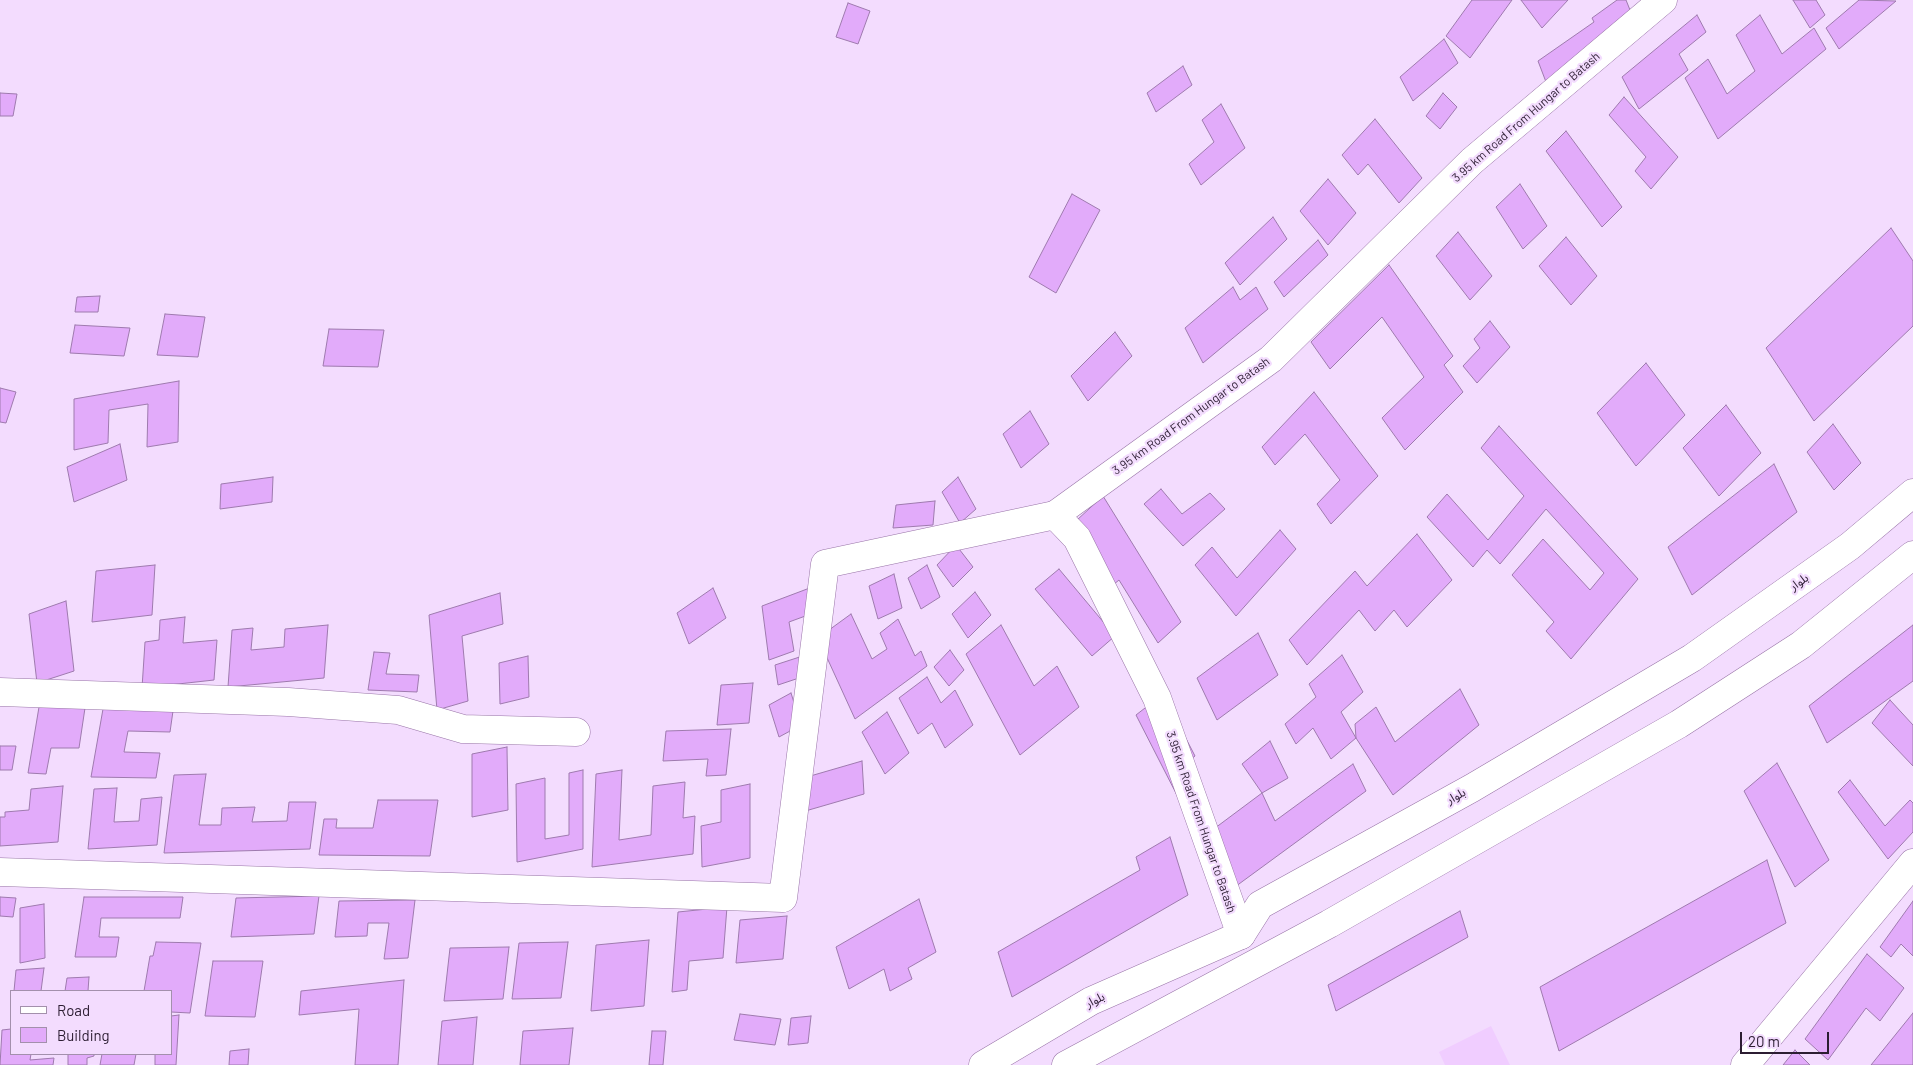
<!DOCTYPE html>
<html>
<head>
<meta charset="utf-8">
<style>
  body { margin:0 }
  #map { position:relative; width:1913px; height:1065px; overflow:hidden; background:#f3dcfe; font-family:Barlow,sans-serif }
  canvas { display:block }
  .legend { position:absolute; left:10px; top:990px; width:162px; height:65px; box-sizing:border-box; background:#f3dcfe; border:1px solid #a390ac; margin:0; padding:6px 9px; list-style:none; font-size:15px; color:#2c1d32 }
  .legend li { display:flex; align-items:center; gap:10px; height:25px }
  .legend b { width:25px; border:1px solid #a390ac }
  .scale { position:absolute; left:1740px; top:1032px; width:89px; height:22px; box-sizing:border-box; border:2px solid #2c1d32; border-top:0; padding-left:6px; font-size:15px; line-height:18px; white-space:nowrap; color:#2c1d32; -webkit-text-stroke:4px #f3dcfe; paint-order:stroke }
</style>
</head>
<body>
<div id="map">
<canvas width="1913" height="1065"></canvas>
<ul class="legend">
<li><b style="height:6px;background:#fff"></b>Road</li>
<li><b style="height:14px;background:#e2abfa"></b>Building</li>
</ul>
<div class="scale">20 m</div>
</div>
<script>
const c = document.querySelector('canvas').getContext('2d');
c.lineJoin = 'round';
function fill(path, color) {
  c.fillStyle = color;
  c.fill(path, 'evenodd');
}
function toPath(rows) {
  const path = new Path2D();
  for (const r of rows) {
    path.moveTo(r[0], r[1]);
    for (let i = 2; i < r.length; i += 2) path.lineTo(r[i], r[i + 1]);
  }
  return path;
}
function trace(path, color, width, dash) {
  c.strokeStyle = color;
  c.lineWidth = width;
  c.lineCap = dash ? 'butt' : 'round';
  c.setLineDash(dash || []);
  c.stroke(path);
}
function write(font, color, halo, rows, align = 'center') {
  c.font = font + ' Barlow,"Noto Sans Arabic",sans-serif';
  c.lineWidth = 4.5;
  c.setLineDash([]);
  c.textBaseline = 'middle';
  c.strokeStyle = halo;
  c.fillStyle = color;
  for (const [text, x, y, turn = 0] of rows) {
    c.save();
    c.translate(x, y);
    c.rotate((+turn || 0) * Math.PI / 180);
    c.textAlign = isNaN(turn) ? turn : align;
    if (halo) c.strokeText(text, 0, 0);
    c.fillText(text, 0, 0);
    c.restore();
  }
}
fill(toPath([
  [1491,1026,1510,1065,1445,1065,1439,1052]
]), '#f0cdff');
const building = toPath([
  [1472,0,1512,0,1470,58,1446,36,1472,0],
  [1521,0,1568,0,1542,28,1521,0],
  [1617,0,1626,0,1634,20,1546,82,1538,61,1594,22,1592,18,1617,0],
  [1793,0,1816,0,1825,15,1810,28,1793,0],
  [1859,0,1896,1,1839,49,1826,28,1859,0],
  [848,3,870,11,858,44,836,37,848,3],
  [1697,15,1706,32,1679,54,1688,70,1639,109,1622,77,1697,15],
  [1760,15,1782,54,1814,28,1826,49,1718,139,1685,78,1708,59,1727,94,1755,71,1736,35,1760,15],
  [1444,39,1458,63,1413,101,1400,77,1444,39],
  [1183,66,1192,85,1156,112,1147,93,1183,66],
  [0,93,17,94,13,116,0,116,0,93],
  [1443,93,1457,107,1440,129,1426,116,1443,93],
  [1624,97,1678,157,1651,189,1635,171,1646,157,1609,115,1624,97],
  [1221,104,1245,148,1201,185,1189,164,1214,142,1202,120,1221,104],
  [1375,119,1422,178,1399,203,1368,164,1358,175,1342,155,1375,119],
  [1566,131,1622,207,1602,227,1546,151,1566,131],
  [1328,179,1356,213,1328,245,1300,211,1328,179],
  [1520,184,1547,226,1523,249,1496,207,1520,184],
  [1072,194,1100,210,1056,293,1029,277,1072,194],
  [1273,217,1287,239,1240,285,1225,263,1273,217],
  [1891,228,1913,261,1913,326,1814,421,1766,348,1891,228],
  [1458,232,1492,276,1470,300,1436,256,1458,232],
  [1566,237,1597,276,1571,305,1539,266,1566,237],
  [1318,240,1328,255,1284,297,1274,282,1318,240],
  [1389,265,1453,356,1444,365,1463,392,1405,450,1382,418,1424,377,1382,317,1330,369,1311,342,1389,265],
  [1233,287,1240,300,1256,287,1268,309,1203,363,1185,328,1233,287],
  [100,296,98,312,75,312,77,297,100,296],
  [165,314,205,317,198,357,157,355,165,314],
  [1490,321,1510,347,1477,383,1463,366,1480,348,1474,339,1490,321],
  [75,325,130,328,124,356,70,353,75,325],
  [329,329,384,330,378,367,323,366,329,329],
  [1115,332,1132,356,1088,401,1071,376,1115,332],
  [1646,363,1685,415,1636,466,1597,413,1646,363],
  [179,381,178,442,147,447,148,404,109,410,108,443,74,450,74,399,179,381],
  [0,388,16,392,6,423,0,422,0,388],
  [1314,392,1378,476,1331,524,1317,504,1340,480,1305,434,1275,465,1262,447,1314,392],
  [1726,405,1761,453,1719,496,1683,448,1726,405],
  [1030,411,1049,444,1021,468,1003,434,1030,411],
  [1833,424,1861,463,1834,490,1807,452,1833,424],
  [1499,426,1638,579,1571,659,1546,631,1554,622,1512,575,1543,539,1590,590,1604,573,1546,509,1500,564,1487,550,1473,567,1427,517,1447,494,1488,540,1524,496,1481,448,1499,426],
  [120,444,127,480,74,502,67,467,120,444],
  [1774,464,1797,512,1692,595,1668,547,1774,464],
  [273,477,272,502,220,509,221,484,273,477],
  [958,477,976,509,960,523,942,492,958,477],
  [1161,489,1182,514,1210,493,1225,509,1183,546,1144,504,1161,489],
  [1103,496,1181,622,1158,643,1119,580,1102,594,1064,532,1103,496],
  [935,501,933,525,893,528,896,505,935,501],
  [1280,530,1296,549,1236,616,1195,565,1212,547,1237,578,1280,530],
  [1417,534,1452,580,1407,627,1394,610,1375,631,1359,610,1307,665,1289,640,1355,571,1367,586,1417,534],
  [956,545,973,567,953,587,937,565,956,545],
  [155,565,152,615,92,622,96,571,155,565],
  [927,565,940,597,921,609,908,578,927,565],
  [1059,569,1115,636,1092,656,1035,589,1059,569],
  [894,574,902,608,878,619,869,586,894,574],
  [815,586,819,611,789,622,794,651,769,660,762,606,815,586],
  [713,588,726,618,689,644,677,613,713,588],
  [975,592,991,615,968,638,952,614,975,592],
  [500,593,503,624,462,636,468,701,437,710,429,615,500,593],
  [66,601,74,671,37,683,29,614,66,601],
  [851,614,872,659,887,649,880,633,898,619,915,656,921,651,927,666,855,719,818,638,851,614],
  [185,617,183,643,217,640,214,680,142,688,145,642,159,640,160,620,185,617],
  [328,625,324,678,228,687,232,630,253,628,251,650,284,647,285,629,328,625],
  [1001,625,1034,686,1057,666,1079,707,1020,755,966,654,1001,625],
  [1913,625,1913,681,1827,743,1809,706,1913,625],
  [1258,633,1278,675,1217,720,1197,678,1258,633],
  [950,650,964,670,949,686,934,667,950,650],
  [374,652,390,653,386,674,419,675,417,692,368,690,374,652],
  [815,652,817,672,778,685,775,665,815,652],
  [1342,655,1363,692,1341,712,1356,738,1331,759,1313,728,1296,744,1285,724,1316,697,1309,684,1342,655],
  [528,656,529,697,500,704,499,663,528,656],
  [927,677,941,703,955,690,973,725,945,748,932,723,918,734,899,698,927,677],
  [753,683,749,723,717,725,721,685,753,683],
  [1460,689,1479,725,1393,795,1356,738,1355,724,1376,707,1395,742,1460,689],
  [791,693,796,709,816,717,779,737,769,705,791,693],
  [1163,694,1195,756,1184,764,1182,805,1136,715,1163,694],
  [1890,700,1913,725,1913,766,1872,723,1890,700],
  [39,707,85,708,79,748,51,748,46,774,28,773,39,707],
  [103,709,173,711,170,732,128,731,124,752,160,753,156,778,91,777,103,709],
  [887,712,909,753,885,774,862,732,887,712],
  [731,729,726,775,706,776,708,759,663,761,666,731,731,729],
  [1270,741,1288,778,1262,793,1242,764,1270,741],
  [0,746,16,746,12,770,0,770,0,746],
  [507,747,508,810,472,817,472,754,507,747],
  [862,761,864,794,795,814,793,781,862,761],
  [1777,763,1829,860,1795,887,1744,791,1777,763],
  [1353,764,1366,791,1228,892,1203,837,1262,793,1275,821,1353,764],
  [583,770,583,849,517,862,516,784,545,778,545,839,569,835,569,773,583,770],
  [622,770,619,840,651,835,653,786,685,782,683,818,695,816,693,854,592,867,596,774,622,770],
  [206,774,199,825,221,825,222,808,255,807,252,822,287,821,289,802,316,802,310,849,164,853,174,775,206,774],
  [1850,780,1885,826,1910,800,1913,803,1913,832,1888,859,1838,792,1850,780],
  [750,784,750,858,702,867,701,826,721,822,721,790,750,784],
  [63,786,58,842,0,846,0,817,5,817,5,812,29,810,31,789,63,786],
  [117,788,114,822,139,821,141,799,162,797,157,845,88,849,94,789,117,788],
  [378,800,438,800,430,856,319,855,324,819,337,819,336,828,373,828,378,800],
  [1170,837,1188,895,1012,997,998,952,1140,870,1136,857,1170,837],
  [1767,860,1786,923,1559,1051,1540,987,1767,860],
  [319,896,314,934,231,937,236,898,319,896],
  [0,897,16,898,13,917,0,916,0,897],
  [84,897,183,897,180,918,101,918,99,937,119,937,116,957,75,957,84,897],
  [919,899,936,952,908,968,912,979,890,991,884,969,849,989,836,947,919,899],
  [415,900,408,958,384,959,389,923,368,923,367,936,335,937,339,901,415,900],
  [1913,901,1913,956,1901,944,1891,957,1880,947,1913,901],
  [44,904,45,958,20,963,20,908,44,904],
  [727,907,723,958,689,961,687,990,672,992,678,912,727,907],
  [1460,911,1468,937,1336,1011,1328,985,1460,911],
  [787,916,783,959,736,963,740,920,787,916],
  [649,940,644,1006,591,1011,596,945,649,940],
  [156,942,201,943,190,1013,171,1012,171,991,144,991,150,956,153,956,156,942],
  [568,942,561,998,512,999,519,943,568,942],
  [509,947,503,999,444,1001,450,948,509,947],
  [1867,954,1904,988,1880,1021,1866,1008,1828,1060,1805,1039,1867,954],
  [213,961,263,961,255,1017,205,1016,213,961],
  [44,968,41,991,14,991,16,970,44,968],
  [89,977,88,991,65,991,67,978,89,977],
  [404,980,398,1065,355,1065,359,1009,299,1015,301,991,404,980],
  [1913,1013,1913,1065,1871,1065,1913,1013],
  [740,1014,781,1019,775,1045,734,1040,740,1014],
  [179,1015,176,1065,155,1065,155,1054,171,1054,171,1016,179,1015],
  [811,1016,808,1043,788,1045,791,1018,811,1016],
  [477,1017,473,1065,438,1065,442,1021,477,1017],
  [573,1028,569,1065,520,1065,523,1031,573,1028],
  [11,1029,11,1054,31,1054,30,1060,54,1058,53,1065,0,1065,2,1030,11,1029],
  [652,1031,666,1031,663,1065,649,1065,652,1031],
  [249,1049,248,1065,229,1065,230,1051,249,1049],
  [1795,1050,1810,1065,1783,1065,1795,1050],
  [68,1054,94,1054,94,1056,87,1058,87,1065,68,1065,68,1054],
  [102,1054,136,1054,134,1065,100,1065,102,1054]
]);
fill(building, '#e2abfa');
trace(building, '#9e7aae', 1);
const minor = toPath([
  [0,692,288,702,398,710,463,729,576,732],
  [0,872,783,898,825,564,1055,515],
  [1745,1065,1913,863]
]);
const tertiary = toPath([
  [1241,935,1157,698,1077,538,1055,515,1271,359,1472,161,1663,0]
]);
const primary = toPath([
  [983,1065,1091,1001,1241,935,1260,905,1472,788,1692,658,1850,546,1913,493],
  [1066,1065,1329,924,1679,724,1801,645,1913,555]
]);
trace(minor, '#9874a7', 29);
trace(tertiary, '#9874a7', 29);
trace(primary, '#9874a7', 29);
trace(minor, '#fff', 28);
trace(tertiary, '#fff', 28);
trace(primary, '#fff', 28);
write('12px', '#2c1d32', '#f3dcfe', [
  ["3.95 km Road From Hungar to Batash",1526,117,-41],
  ["3.95 km Road From Hungar to Batash",1191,416,-36],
  ["بلوار",1799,582,-35],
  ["بلوار",1456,796,-29],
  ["3.95 km Road From Hungar to Batash",1201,822,71],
  ["بلوار",1095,1000,-26]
]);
</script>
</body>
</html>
